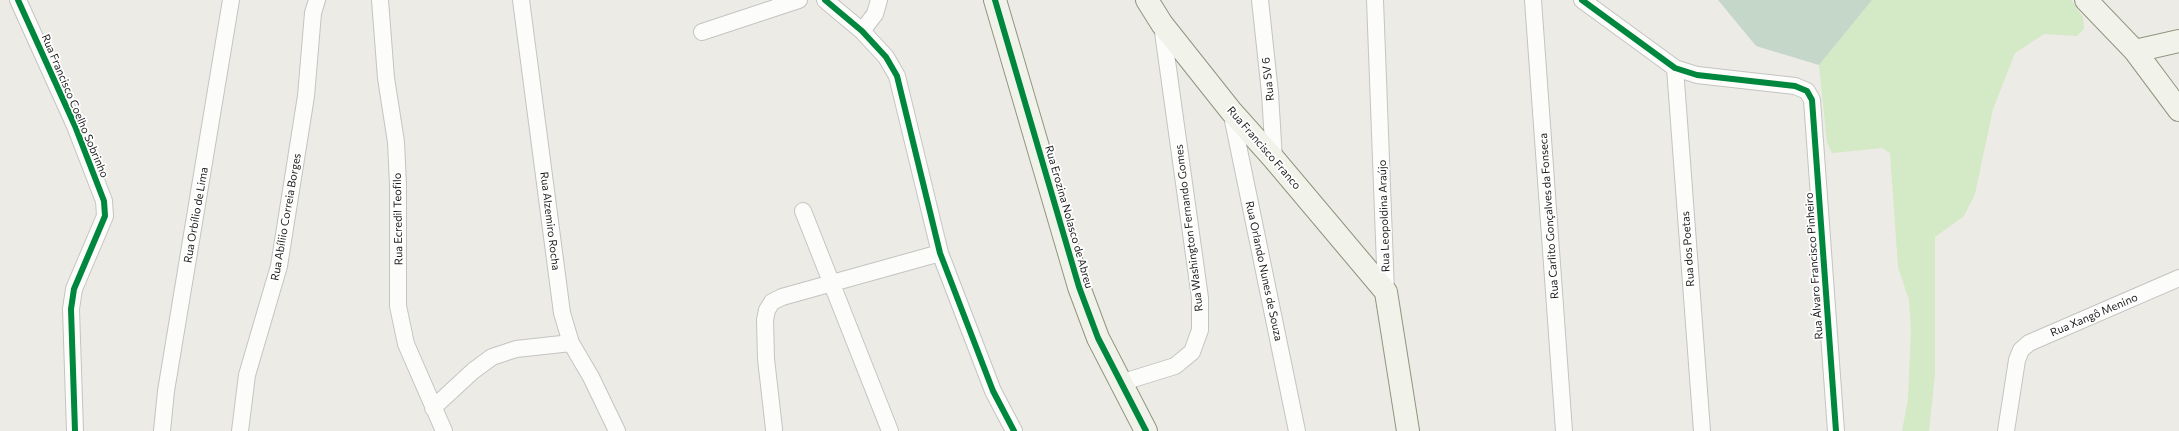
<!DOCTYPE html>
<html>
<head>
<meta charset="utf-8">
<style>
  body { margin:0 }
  canvas { display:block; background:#ecebe6 }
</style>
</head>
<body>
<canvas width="2179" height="431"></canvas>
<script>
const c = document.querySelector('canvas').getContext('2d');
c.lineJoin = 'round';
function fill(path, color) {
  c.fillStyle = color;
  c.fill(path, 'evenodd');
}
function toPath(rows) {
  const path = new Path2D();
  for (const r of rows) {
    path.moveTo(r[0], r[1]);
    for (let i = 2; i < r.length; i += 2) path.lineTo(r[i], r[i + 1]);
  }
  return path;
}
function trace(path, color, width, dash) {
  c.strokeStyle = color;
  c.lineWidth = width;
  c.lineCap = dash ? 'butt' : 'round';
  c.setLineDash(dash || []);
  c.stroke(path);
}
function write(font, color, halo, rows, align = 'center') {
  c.font = font + ' Commissioner,sans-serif';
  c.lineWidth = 3.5;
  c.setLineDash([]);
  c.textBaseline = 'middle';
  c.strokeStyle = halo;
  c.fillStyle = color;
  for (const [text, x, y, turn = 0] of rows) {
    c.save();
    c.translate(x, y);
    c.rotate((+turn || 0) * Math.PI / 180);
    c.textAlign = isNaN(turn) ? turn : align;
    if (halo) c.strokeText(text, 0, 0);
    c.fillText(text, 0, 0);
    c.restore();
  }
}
fill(toPath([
  [1872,0,2071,0,2083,17,2084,29,2077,36,2044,34,2015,53,1993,109,1975,194,1964,216,1935,237,1935,374,1929,431,1902,431,1908,399,1911,331,1909,300,1898,267,1890,153,1882,148,1832,153,1827,143,1819,65]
]), '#d4e9c5');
fill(toPath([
  [1718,0,1872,0,1819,65,1756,46]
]), '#c5d7c8');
const street = toPath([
  [18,0,75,126,104,201,105,216,74,289,71,309,75,431],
  [380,0,386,78,396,142,398,185,398,306,406,344,444,431],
  [521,0,562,313,571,343,591,377,617,431],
  [825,0,862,31,886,57,897,76,940,253,993,391,1014,431],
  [1260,0,1270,93,1274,159],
  [1375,0,1386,292],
  [1533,0,1564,431],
  [1582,0,1675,68,1697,75,1795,86,1807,91,1812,100,1836,431],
  [862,31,875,14,879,0],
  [702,32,799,0],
  [1675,68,1702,431],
  [1231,111,1297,431],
  [803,211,890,431],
  [1120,383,1175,366,1192,352,1200,330,1200,298,1162,25],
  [433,408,473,371,492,357,516,349,571,343],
  [774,429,766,359,765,320,767,310,772,302,782,297,940,253],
  [162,431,166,391,231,0],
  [240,431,247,375,279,266,306,96,313,13,317,0],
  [2006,431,2017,360,2021,350,2029,343,2179,278]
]);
const secondary = toPath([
  [995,0,1079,287,1098,338,1146,431],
  [1147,0,1162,24,1231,111,1274,159,1386,292,1408,431],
  [2086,0,2135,51,2179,110],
  [2135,51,2179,41]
]);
trace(street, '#c4c4c2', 18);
trace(secondary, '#91957f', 24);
trace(street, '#fcfcfb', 16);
trace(secondary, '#f1f3ea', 22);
trace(toPath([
  [18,0,75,126,104,201,105,216,74,289,71,309,75,431],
  [825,0,862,31,886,57,897,76,940,253,993,391,1014,431],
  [995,0,1079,287,1098,338,1146,431],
  [1582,0,1675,68,1697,75,1795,86,1807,91,1812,100,1836,431]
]), '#00873e', 6);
write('11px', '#1d1d1d', '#fff', [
  ["Rua SV 6",1268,79,-96],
  ["Rua Francisco Coelho Sobrinho",75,106,67],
  ["Rua Francisco Franco",1264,148,49],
  ["Rua Orbílio de Lima",196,215,-80],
  ["Rua Leopoldina Araújo",1384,216,-92],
  ["Rua Carlito Gonçalves da Fonseca",1549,216,-94],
  ["Rua Abíliio Correia Borges",286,217,-80],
  ["Rua Erozina Nolasco de Abreu",1069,217,74],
  ["Rua Ecredil Teofilo",398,219,-91],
  ["Rua Alzemiro Rocha",550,221,83],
  ["Rua Washington Fernando Gomes",1189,228,-97],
  ["Rua dos Poetas",1688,249,-94],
  ["Rua Álvaro Francisco Pinheiro",1814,266,-94],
  ["Rua Orlando Nunes de Souza",1264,271,78],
  ["Rua Xangô Menino",2094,315,-23]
]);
</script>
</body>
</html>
